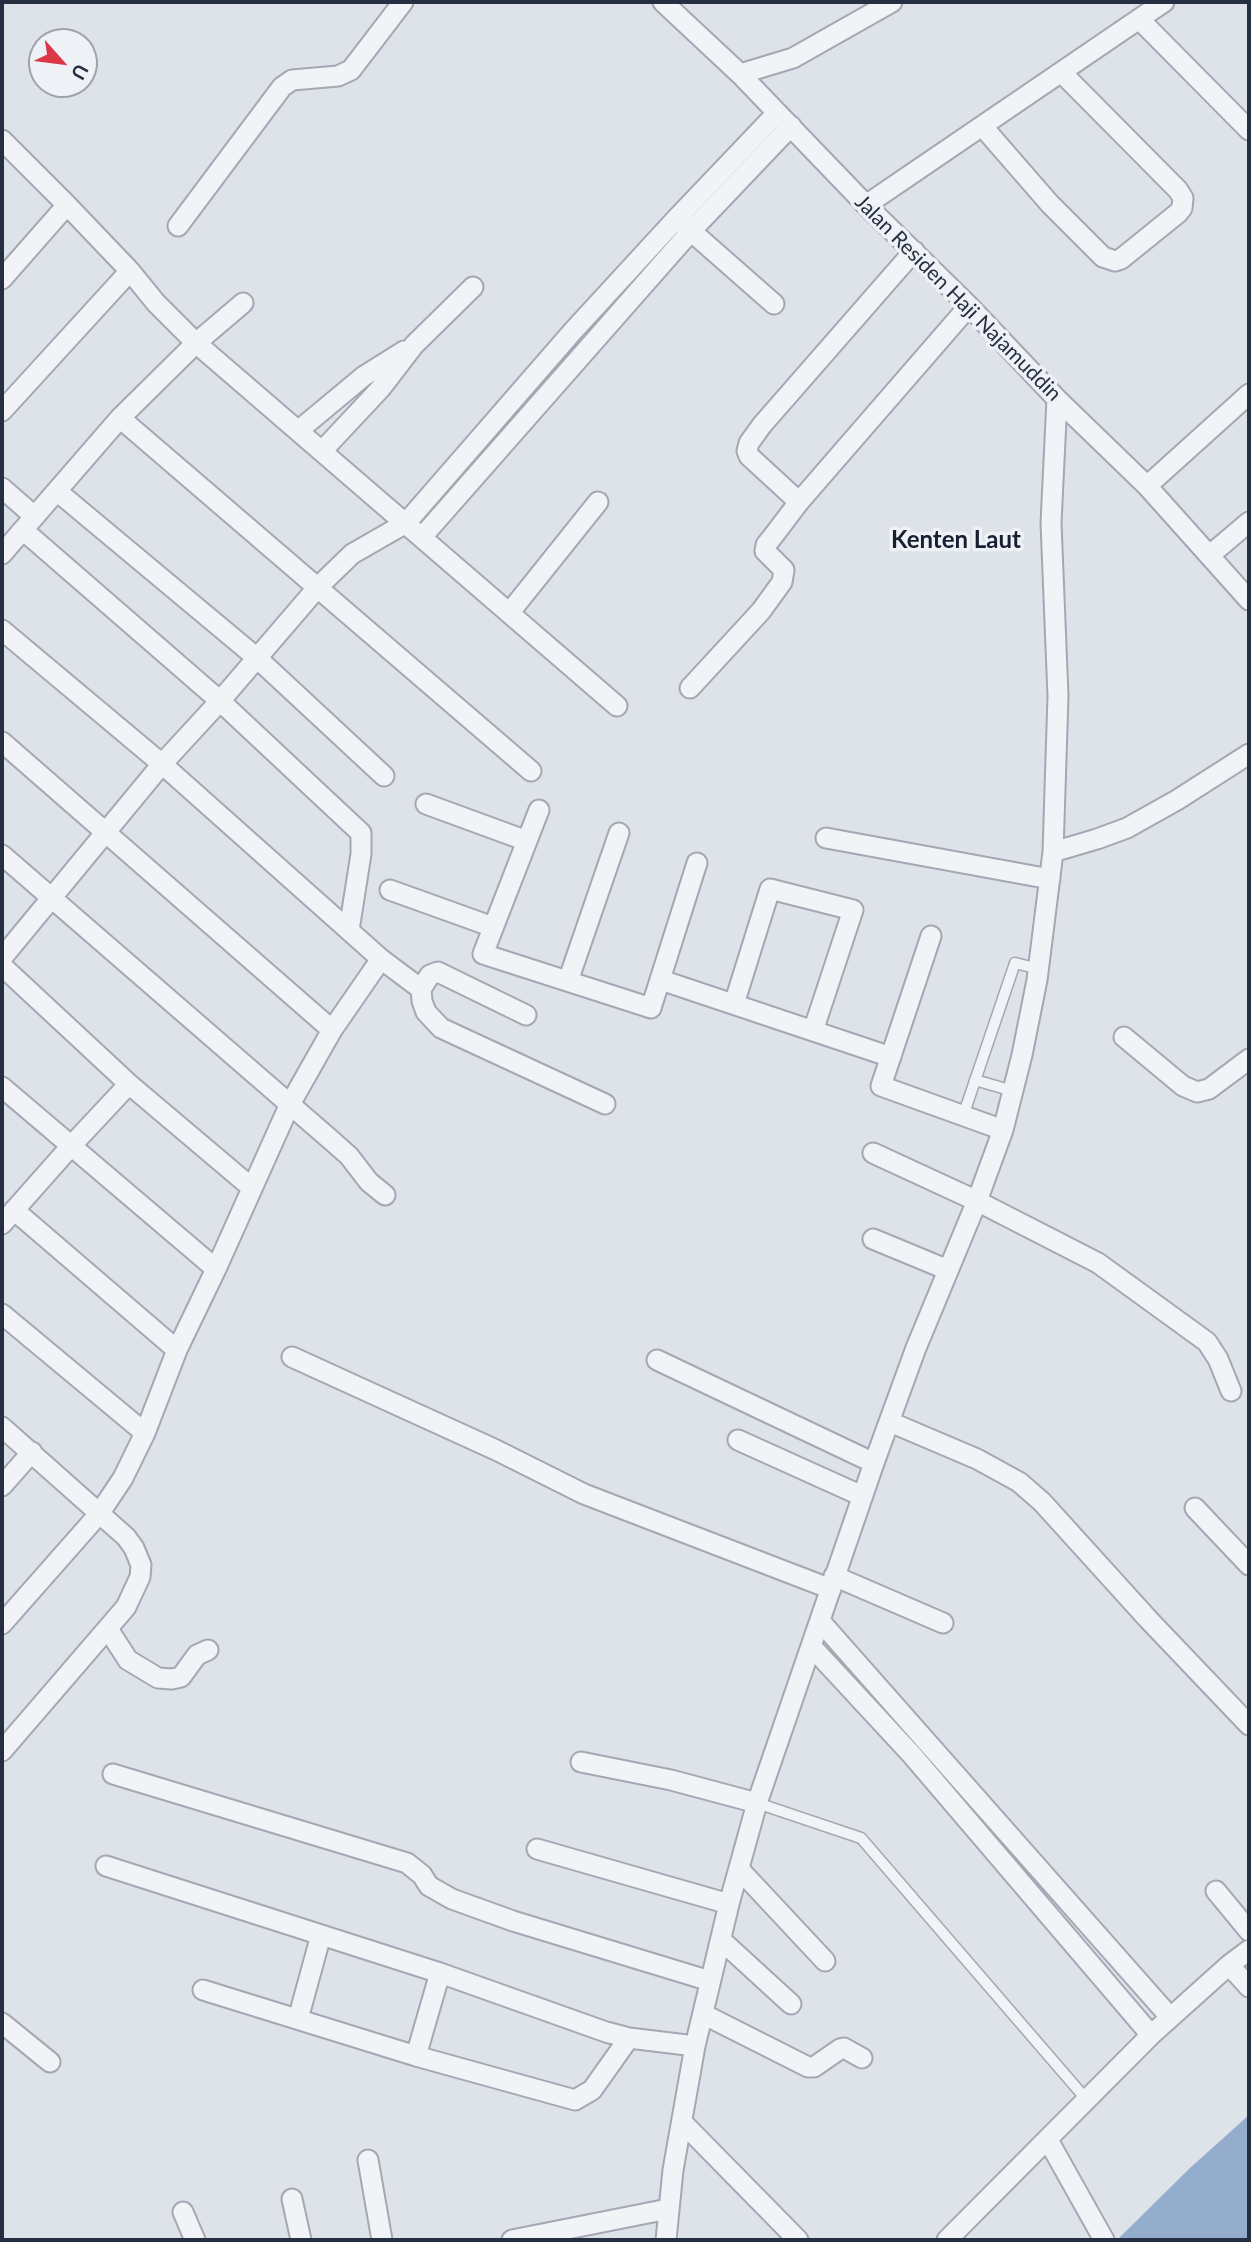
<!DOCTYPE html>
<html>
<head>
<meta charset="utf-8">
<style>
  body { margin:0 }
  #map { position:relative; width:1251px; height:2242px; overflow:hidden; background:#dee2e9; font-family:Lato,sans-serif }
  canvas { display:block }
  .frame { position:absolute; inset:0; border:4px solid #262e41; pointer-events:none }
  .north { position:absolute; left:28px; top:28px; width:70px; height:70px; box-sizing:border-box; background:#eef1f6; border:2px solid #9ea3ae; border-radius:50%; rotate:118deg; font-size:19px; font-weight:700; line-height:28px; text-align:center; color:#262e41 }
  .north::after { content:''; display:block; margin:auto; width:24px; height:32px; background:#da3747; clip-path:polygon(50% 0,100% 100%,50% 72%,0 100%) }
</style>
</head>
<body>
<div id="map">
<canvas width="1251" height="2242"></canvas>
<div class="frame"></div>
<div class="north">U</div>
</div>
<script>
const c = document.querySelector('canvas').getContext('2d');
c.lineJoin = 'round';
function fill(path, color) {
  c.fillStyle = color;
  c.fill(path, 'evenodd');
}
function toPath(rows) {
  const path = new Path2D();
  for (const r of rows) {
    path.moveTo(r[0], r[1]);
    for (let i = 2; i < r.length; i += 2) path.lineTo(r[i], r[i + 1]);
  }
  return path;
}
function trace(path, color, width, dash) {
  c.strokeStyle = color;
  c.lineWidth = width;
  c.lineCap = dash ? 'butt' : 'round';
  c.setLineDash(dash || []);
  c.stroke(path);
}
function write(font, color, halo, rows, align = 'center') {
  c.font = font + ' Lato,sans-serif';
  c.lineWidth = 7;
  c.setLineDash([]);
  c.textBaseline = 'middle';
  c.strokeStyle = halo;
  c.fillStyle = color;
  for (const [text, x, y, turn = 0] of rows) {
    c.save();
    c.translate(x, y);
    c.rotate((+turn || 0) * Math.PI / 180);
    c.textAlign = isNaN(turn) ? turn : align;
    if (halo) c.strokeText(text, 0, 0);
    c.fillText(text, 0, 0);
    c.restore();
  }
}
fill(toPath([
  [1249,2115,1249,2240,1117,2240,1190,2168]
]), '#95adcd');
const service = toPath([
  [975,1080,1013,1091],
  [963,1116,1015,963,1039,969],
  [757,1803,861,1838,1086,2099]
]);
const minor = toPath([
  [663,2,740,74,866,205,969,306,1057,399,1147,486,1249,600],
  [1139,19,1249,130],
  [740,74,793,58,892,2],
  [983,127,1050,204,1103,257,1115,261,1121,259,1178,213,1182,208,1183,198,1178,190,1062,73],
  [2,140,67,205,130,271,156,303,196,343,617,706],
  [866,205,1164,2],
  [683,224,774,304],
  [178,226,282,87,292,80,338,76,351,70,403,2],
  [2,279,67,205],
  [2,411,130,271],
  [120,418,531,771],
  [299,430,364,376,404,351],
  [322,451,381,388,414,345,473,287],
  [1147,486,1249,394],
  [2,488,34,516],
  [58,492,257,658,384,776],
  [799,502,749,456,747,451,749,443,762,425,914,251],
  [23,530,220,701,361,833,361,854,349,930],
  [422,537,692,230,791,126],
  [2,554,120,418,196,343,243,303],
  [1210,555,1249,522],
  [510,612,598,502],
  [2,630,162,764,381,959,421,989,422,1001,426,1012,441,1028,605,1104],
  [690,688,761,611,782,582,784,570,765,551,766,545,774,535,799,502,969,306],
  [2,742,332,1030],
  [426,804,527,841],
  [539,810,483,954,651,1008,697,863],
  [826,838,1050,879],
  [1053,852,1097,839,1127,828,1177,800,1249,754],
  [2,855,331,1140,349,1156,369,1182,385,1195],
  [390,890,493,927],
  [931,936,881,1086,1003,1130],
  [2,958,162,764,220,701,318,587,352,554,406,523,573,331,676,219,777,113],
  [2,966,129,1084,252,1188],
  [661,980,891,1057],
  [568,981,619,833],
  [421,989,430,975,438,972,526,1015],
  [734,1004,770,889,853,910,813,1031],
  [1124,1037,1183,1086,1197,1092,1209,1089,1249,1059],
  [2,1087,216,1269],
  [873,1153,977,1201,1098,1263,1207,1342,1218,1359,1231,1391],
  [14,1210,177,1350],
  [2,1224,71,1146,129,1084],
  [873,1239,948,1270],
  [2,1314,145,1433],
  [292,1357,496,1450,584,1494,831,1589],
  [657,1360,874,1463],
  [890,1422,977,1459,1019,1482,1042,1502,1148,1619,1249,1725],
  [2,1427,126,1537,134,1548,141,1565,140,1577,126,1607,2,1751],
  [738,1440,862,1496],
  [2,1486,32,1452],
  [1195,1508,1249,1565],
  [834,1576,943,1623],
  [820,1621,1170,2017],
  [2,1624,99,1514,123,1478,145,1433,177,1350,216,1269,289,1106,332,1030,381,959],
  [108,1629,128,1660,158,1678,172,1679,181,1677,197,1655,208,1650],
  [811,1646,912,1755,1151,2035],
  [581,1762,671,1780,757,1803],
  [113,1774,407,1863,422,1875,429,1886,452,1899,513,1921,710,1981],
  [537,1849,729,1904],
  [106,1866,440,1973,606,2032,629,2038,695,2046],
  [740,1870,825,1961],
  [1216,1891,1249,1931],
  [721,1940,791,2004],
  [1229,1965,1249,1987],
  [203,1990,416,2056,440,1973],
  [703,2014,808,2067,814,2067,840,2049,844,2048,862,2058],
  [298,2019,321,1935],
  [2,2023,50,2062],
  [416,2056,575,2100,592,2090,629,2038],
  [682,2122,798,2240],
  [1048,2140,1104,2240],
  [368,2160,382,2240],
  [292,2199,301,2240],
  [183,2212,195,2240],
  [512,2240,668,2209],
  [666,2240,673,2170,695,2046,729,1904,757,1803,874,1463,916,1348,977,1201,1003,1130,1022,1055,1037,980,1053,852,1058,696,1051,523,1057,399],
  [947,2240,1151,2035,1229,1965,1249,1950]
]);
trace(service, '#a3a8b3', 13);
trace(minor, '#a3a8b3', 23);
trace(service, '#f1f3f7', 10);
trace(minor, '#f1f3f7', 19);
write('21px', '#262e41', '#eef1f6', [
  ["Jalan Residen Haji Najamuddin",958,298,45]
]);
write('bold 24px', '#182032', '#eef1f6', [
  ["Kenten Laut",956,540]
]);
</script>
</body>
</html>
